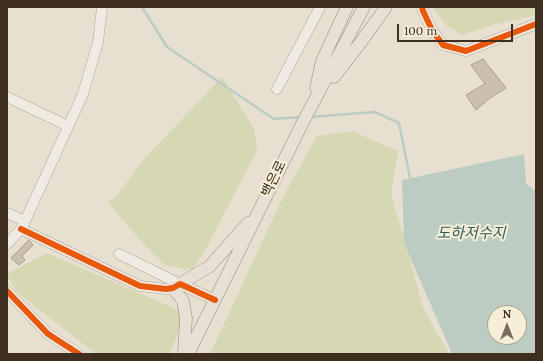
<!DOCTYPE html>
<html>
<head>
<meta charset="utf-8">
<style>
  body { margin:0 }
  #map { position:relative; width:543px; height:361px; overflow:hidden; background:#e7e0d1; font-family:Lora,serif }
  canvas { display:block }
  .frame { position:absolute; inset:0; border:8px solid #3d2e20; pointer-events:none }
  .north { position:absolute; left:487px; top:305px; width:40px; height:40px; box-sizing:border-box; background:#f7eed8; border:1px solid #ada18e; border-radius:50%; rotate:0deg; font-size:11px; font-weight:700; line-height:16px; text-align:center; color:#3d2e20 }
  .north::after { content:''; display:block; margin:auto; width:14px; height:18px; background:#786c5e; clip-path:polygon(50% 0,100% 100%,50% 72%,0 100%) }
  .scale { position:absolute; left:397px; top:24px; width:116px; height:18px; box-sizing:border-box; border:2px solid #3d2e20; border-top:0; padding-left:5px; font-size:12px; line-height:14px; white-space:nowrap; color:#3d2e20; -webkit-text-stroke:3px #f7eed8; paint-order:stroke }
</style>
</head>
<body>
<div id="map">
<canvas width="543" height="361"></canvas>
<div class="frame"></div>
<div class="north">N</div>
<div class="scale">100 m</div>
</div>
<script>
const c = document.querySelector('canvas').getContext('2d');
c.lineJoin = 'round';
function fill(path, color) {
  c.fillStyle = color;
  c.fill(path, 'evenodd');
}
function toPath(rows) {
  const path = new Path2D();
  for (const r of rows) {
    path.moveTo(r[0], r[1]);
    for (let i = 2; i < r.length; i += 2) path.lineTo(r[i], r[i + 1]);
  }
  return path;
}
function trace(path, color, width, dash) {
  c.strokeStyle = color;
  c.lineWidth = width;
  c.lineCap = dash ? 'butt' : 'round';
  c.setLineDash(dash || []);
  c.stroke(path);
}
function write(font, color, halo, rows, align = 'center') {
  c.font = font + ' Lora,"Noto Sans KR",serif';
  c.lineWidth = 4;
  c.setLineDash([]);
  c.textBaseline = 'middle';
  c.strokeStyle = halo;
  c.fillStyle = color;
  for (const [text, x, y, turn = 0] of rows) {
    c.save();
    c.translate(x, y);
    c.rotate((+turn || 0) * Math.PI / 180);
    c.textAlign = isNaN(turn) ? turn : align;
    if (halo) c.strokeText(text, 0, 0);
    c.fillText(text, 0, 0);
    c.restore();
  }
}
fill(toPath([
  [433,7,536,7,536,15,496,24,462,35,446,25],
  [222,77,254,129,257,150,208,245,192,270,164,265,140,240,108,202,117,195,146,157],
  [352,131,398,151,391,194,409,255,423,308,449,354,210,354,283,197,317,136],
  [47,253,185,313,170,354,96,354,18,293,7,276,7,274]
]), '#d6d7b3');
fill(toPath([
  [524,154,526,184,536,191,536,354,452,354,404,243,402,180],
  [495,313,519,313,519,337,495,337]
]), '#bcccc2');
trace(toPath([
  [142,7,167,47,274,119,301,117],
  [310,117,375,112,399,123,410,178]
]), '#bcccc2', 2.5);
const building = toPath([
  [483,59,506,88,490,98,476,110,466,95,485,84,471,65,483,59],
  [29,240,33,245,22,256,25,260,19,265,11,258,29,240]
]);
fill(building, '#cbbfb2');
trace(building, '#a89c90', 1);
const minor = toPath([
  [422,7,423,11,432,30,443,45,466,51,536,24],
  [277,89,320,7],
  [7,97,68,126],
  [7,213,25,221],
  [21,229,140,286,166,289,173,288,180,284,215,300],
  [7,244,21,229,25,221,83,94,98,42,102,7],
  [119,254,180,284],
  [7,291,48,334,79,354]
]);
const major = toPath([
  [334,77,361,42,386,7],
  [316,88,322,61,347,7],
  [180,284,210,266,248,223],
  [173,288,183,301,186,318,184,354],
  [188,354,303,122,364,7]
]);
trace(minor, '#ada599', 11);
trace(major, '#928b80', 13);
trace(minor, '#efebe3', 10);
trace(major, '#e6e1d4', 12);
trace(toPath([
  [422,7,423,11,432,30,443,45,466,51,536,24],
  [21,229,140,286,166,289,173,288,180,284,215,300],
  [7,291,48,334,79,354]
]), '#e8590c', 6);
write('14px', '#3d2e20', '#f7eed8', [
  ["백은로",274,179,-64]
]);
write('italic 15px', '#2f5d5a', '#f7eed8', [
  ["도하저수지",471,234]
]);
</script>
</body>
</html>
